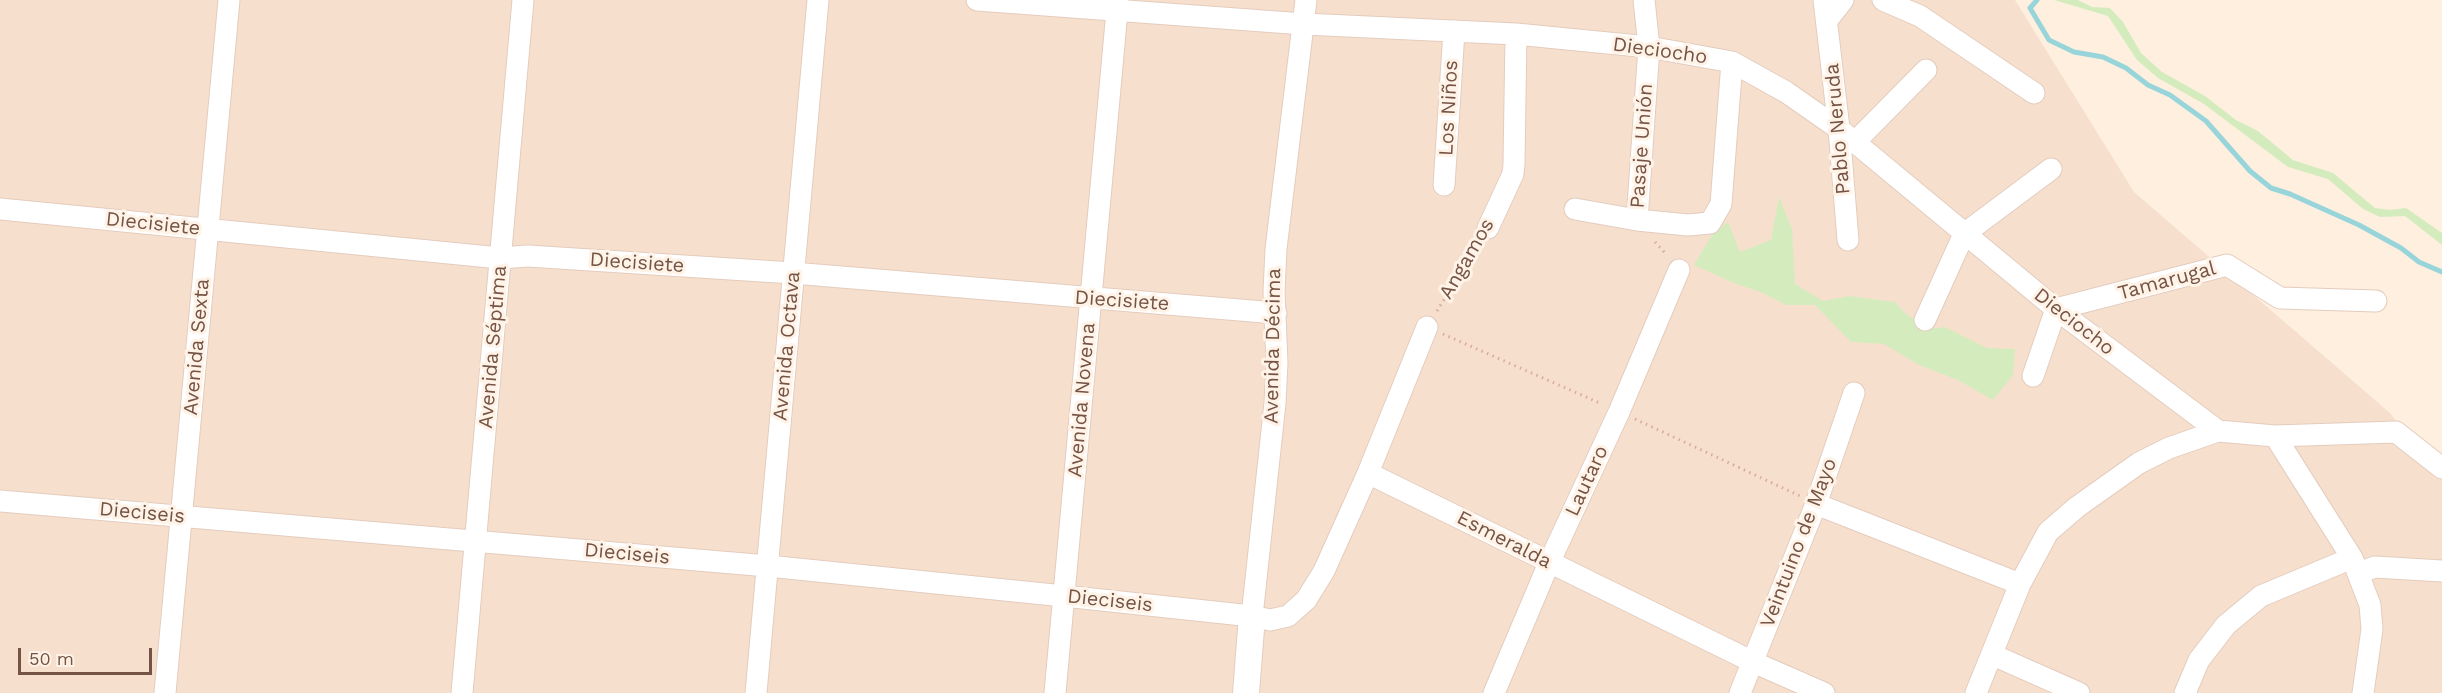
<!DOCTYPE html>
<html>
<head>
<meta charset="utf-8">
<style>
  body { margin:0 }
  #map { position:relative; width:2442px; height:693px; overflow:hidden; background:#feefdf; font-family:"Work Sans",sans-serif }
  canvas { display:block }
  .scale { position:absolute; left:18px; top:648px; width:134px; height:27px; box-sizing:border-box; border:3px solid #755345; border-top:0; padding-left:8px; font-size:18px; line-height:21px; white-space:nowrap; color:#755345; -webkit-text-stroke:4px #fff3e7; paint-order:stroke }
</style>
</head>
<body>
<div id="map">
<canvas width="2442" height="693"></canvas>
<div class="scale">50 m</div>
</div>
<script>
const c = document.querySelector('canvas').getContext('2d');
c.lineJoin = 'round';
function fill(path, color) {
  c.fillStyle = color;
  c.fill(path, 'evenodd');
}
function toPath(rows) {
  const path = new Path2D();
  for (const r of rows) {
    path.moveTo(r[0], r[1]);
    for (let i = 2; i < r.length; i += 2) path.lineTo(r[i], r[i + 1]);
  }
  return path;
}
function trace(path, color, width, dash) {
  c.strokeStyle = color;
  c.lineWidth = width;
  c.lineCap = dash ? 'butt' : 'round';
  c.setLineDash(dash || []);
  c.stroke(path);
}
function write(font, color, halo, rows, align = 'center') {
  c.font = font + ' "Work Sans",sans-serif';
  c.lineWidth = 6;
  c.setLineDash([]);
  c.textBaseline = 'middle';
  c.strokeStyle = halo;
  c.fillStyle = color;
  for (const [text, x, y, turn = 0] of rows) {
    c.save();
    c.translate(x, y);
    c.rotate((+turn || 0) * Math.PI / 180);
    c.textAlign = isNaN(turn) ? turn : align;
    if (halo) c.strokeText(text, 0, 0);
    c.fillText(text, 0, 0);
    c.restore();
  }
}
fill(toPath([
  [0,0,2015,0,2134,192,2390,413,2425,461,2442,465,2442,693,0,693]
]), '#f6e0cd');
fill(toPath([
  [2054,0,2078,0,2092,7,2110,8,2123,22,2141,53,2162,72,2205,96,2236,120,2258,131,2293,160,2333,173,2375,208,2390,210,2406,208,2442,233,2442,245,2405,216,2380,217,2363,209,2328,179,2288,167,2204,104,2158,78,2137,60,2108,16],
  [1779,197,1792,229,1795,284,1823,301,1849,296,1895,302,1905,313,1928,329,1945,327,1987,348,2015,349,2013,375,1993,400,1958,380,1919,365,1884,344,1851,342,1815,305,1786,305,1761,292,1736,284,1694,265,1713,233,1728,222,1740,252,1771,240]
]), '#d4ecbd');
trace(toPath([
  [2037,0,2030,8,2049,40,2074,52,2103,57,2126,68,2148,85,2170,95,2206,121,2250,171,2271,188,2290,194,2359,225,2401,248,2419,262,2442,272]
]), '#98d5da', 5);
const minor = toPath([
  [977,0,1304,24,1516,34,1649,47,1732,62,1786,92,1839,129,2056,309,2218,431],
  [1824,0,1839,129,1848,240],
  [1883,0,1920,16,2034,93],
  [1828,19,1843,0],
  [1855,142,1926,70],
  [1444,185,1454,31],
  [0,209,500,258,528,256,793,273,1276,313],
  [1575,209,1637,220,1688,225,1710,223,1721,204,1732,62],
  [1637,220,1649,47,1644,0],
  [1488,228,1513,174,1514,164,1516,34],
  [1925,320,1964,234,2051,169],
  [2033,376,2056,309,2227,265,2280,298,2376,301],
  [2275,436,2396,432,2442,468],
  [1368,473,1753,662,1824,693],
  [0,501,768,566,1064,596,1252,616,1270,620,1288,616,1306,600,1324,571,1368,473,1427,327],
  [1816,504,2020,584],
  [2358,573,2375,567,2442,571],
  [1252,616,1275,403,1277,363,1274,292,1276,249,1306,0],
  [1993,655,2079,693],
  [165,693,229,0],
  [462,693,523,0],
  [756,693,818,0],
  [1055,693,1118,0],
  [1494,693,1549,563,1619,412,1679,270],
  [1740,693,1816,504,1854,393],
  [1976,693,2020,584,2048,532,2077,507,2139,463,2169,448,2218,431,2275,436,2352,558,2370,605,2372,629,2363,693],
  [2185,693,2199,660,2226,625,2261,596,2352,558]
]);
const tertiary = toPath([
  [1246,693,1252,616]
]);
trace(minor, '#e4ccbe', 23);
trace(tertiary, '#e4ccbe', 28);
trace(toPath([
  [1655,242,1667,255],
  [1437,311,1479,243],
  [1443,334,1602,404],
  [1635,419,1800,496]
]), '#d9ac98', 3, [1.5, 4.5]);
trace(minor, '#fff', 21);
trace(tertiary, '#fff', 26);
write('20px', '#755345', '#fff3e7', [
  ["Dieciocho",1660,51,8],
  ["Los Niños",1449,108,-87],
  ["Pablo Neruda",1838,129,-95],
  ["Pasaje Unión",1642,146,-86],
  ["Diecisiete",153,224,6],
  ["Angamos",1467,259,-60],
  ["Diecisiete",637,263,4],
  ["Tamarugal",2167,281,-15],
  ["Diecisiete",1122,301,4],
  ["Dieciocho",2074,322,38],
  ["Avenida Octava",787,346,-85],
  ["Avenida Décima",1273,346,-89],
  ["Avenida Sexta",197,347,-85],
  ["Avenida Séptima",493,347,-85],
  ["Avenida Novena",1082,400,-85],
  ["Lautaro",1587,481,-65],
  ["Dieciseis",142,513,5],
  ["Esmeralda",1504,540,27],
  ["Veintuino de Mayo",1799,543,-69],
  ["Dieciseis",627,554,5],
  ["Dieciseis",1110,601,6]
]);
</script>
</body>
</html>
